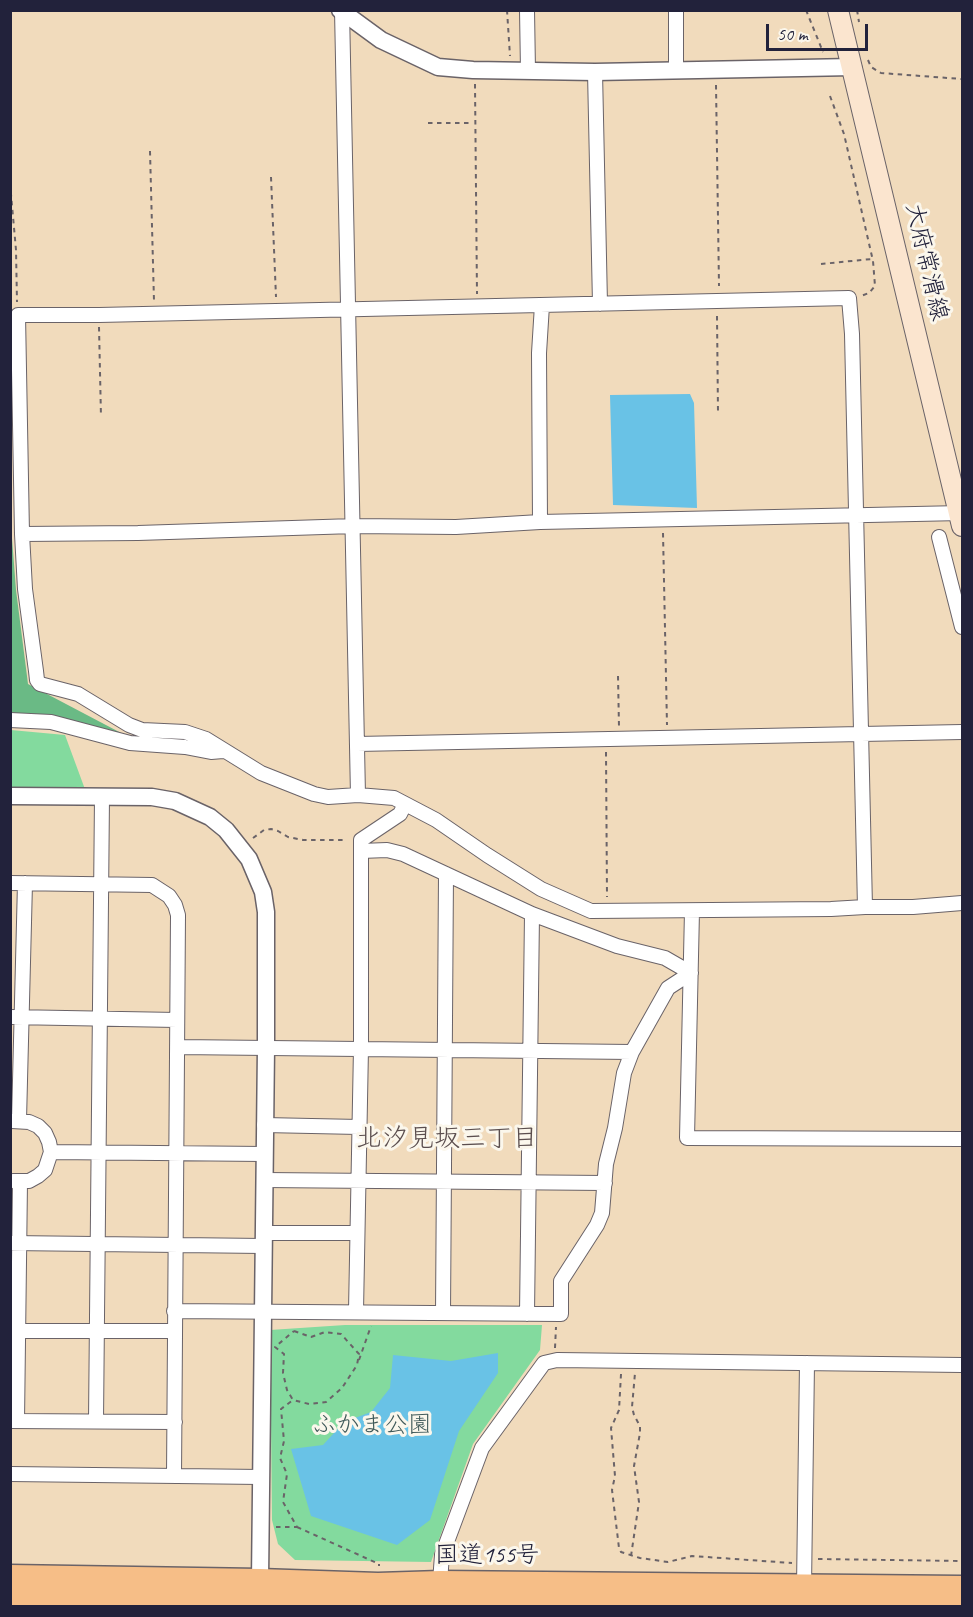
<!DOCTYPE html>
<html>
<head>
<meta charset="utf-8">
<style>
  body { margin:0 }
  #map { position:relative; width:973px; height:1617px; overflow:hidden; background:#f1dbbc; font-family:Caveat,sans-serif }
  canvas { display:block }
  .frame { position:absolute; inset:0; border:12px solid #22223b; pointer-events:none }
  .scale { position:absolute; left:766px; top:24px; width:102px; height:27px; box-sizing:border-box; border:3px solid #22223b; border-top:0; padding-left:8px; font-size:18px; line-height:21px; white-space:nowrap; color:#22223b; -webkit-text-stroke:4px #fbf7ec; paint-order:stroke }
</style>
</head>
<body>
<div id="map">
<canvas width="973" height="1617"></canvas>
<div class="frame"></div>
<div class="scale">50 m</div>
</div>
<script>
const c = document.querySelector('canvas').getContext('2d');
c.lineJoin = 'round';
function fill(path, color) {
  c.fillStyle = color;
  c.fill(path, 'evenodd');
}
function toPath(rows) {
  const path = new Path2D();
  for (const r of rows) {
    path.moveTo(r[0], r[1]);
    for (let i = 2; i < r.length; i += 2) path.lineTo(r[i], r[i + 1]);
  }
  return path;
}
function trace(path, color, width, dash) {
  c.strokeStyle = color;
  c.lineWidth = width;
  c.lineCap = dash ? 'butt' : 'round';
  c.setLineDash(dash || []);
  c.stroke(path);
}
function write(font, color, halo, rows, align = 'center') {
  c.font = font + ' Caveat,"Klee One",sans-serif';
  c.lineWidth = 6;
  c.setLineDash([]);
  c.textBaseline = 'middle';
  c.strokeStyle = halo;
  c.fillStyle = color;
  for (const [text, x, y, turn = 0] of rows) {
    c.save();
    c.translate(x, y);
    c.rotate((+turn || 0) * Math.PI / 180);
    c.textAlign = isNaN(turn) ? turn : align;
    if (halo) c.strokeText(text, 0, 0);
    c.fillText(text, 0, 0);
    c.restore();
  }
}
fill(toPath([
  [11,730,65,735,86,792,11,790],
  [345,1325,542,1325,540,1350,473,1444,431,1562,295,1560,278,1544,272,1520,270,1330]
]), '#83da9e');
fill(toPath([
  [10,512,16,590,28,684,123,734,63,718,11,713]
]), '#6aba85');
fill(toPath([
  [690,394,694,403,697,508,613,505,610,395],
  [498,1353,498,1373,459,1431,430,1520,397,1545,311,1516,291,1449,323,1445,344,1422,371,1412,390,1388,393,1355,451,1361]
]), '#69c2e6');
const minor = toPath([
  [342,10,358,795],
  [527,10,528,71],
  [676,10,676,71],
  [595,72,600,304],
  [540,522,539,353,542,305],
  [22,534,138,533,354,526,456,527,540,522,962,513],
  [939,537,962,627],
  [10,720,51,722,130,743,185,747,211,752,223,751],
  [357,744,962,732],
  [10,883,152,885,169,896,175,905,178,915,174,1476],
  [865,907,852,334,849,298,99,315,18,315,22,534,25,589,36,671,37,680,40,684,78,694,129,725,142,730,185,732,206,739,261,773,314,794,328,797,358,795,394,798,436,820,487,855,541,889,591,911,831,909,865,907,913,907,962,903],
  [692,911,687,1138,962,1139],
  [10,1017,177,1020],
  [178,1047,632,1052],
  [19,1120,25,883],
  [12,1121,29,1122,38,1126,45,1133,49,1142,51,1152,45,1170,38,1176,29,1181,13,1181],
  [264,1125,359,1127],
  [51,1152,264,1154],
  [264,1180,605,1183],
  [263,1233,357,1233],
  [10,1243,263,1246],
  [174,1311,561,1314,561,1281,597,1225,602,1213,606,1164,615,1128,624,1073,632,1052,668,988,691,973,665,958,617,946,532,914,403,854,387,850,361,851],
  [356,1311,361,1048,361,840,400,814,405,804],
  [443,1313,446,874],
  [527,1314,532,914],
  [10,1331,174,1331],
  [10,1421,175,1422],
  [17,1421,20,1182],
  [96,1421,102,797],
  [10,1474,261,1477],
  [440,1582,442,1555,482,1448,544,1363,557,1360,962,1365],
  [804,1587,807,1363]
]);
const tertiary = toPath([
  [340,10,381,40,438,67,473,70,595,72,853,67],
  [10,796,152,797,175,801,210,817,226,830,249,859,263,892,266,912,266,1047,260,1580]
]);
const secondary = toPath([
  [838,10,962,526]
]);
const trunk = toPath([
  [10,1576,260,1580,378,1584,440,1582,962,1587],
  [10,1597,962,1606]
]);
trace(minor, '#6a6368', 16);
trace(tertiary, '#6a6368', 19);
trace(secondary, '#6a6368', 22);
trace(trunk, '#6a6368', 25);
trace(toPath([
  [507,10,510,56],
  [806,10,823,52],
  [857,10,859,22],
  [868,60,871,67,881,73,962,79],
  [475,84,477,294],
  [716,85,719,286],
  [830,96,844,134,873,261,875,286,869,293,861,296],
  [428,123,473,123],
  [150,151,154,301],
  [271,177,276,297],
  [10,183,16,250,17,302],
  [821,264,872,259],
  [717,316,718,413],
  [99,327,101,417],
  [663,533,667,725],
  [618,676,619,727],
  [606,752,607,897],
  [253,838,264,830,271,829,278,831,288,837,303,840,346,840],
  [294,1331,311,1337,325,1332,341,1334,359,1354,357,1365,342,1388,326,1402,309,1404,293,1400,287,1390,283,1373,284,1354,275,1347,294,1331],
  [555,1348,556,1327],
  [359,1360,371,1326],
  [621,1374,619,1410,611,1428,615,1476,612,1490,619,1548,621,1552,640,1558,668,1562,692,1556,792,1563],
  [276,1527,297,1527,283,1502,287,1474,280,1458,284,1441,281,1409,293,1400],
  [297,1527,379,1564,379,1566],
  [631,1556,639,1502,634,1466,640,1433,640,1426,634,1415,632,1407,635,1373],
  [818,1559,962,1561]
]), '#6a6368', 2, [4.5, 4.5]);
trace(minor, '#fff', 14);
trace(tertiary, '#fff', 16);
trace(secondary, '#fbe5cf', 20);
trace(trunk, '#f6be87', 22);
write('24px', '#22223b', '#fbf7ec', [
  ["大府常滑線",926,262,77],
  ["国道155号",487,1556]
]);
write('24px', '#3f5959', '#fbf7ec', [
  ["ふかま公園",372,1426]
]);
write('26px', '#5b4e4e', '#fbf7ec', [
  ["北汐見坂三丁目",447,1139]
]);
</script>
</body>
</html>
